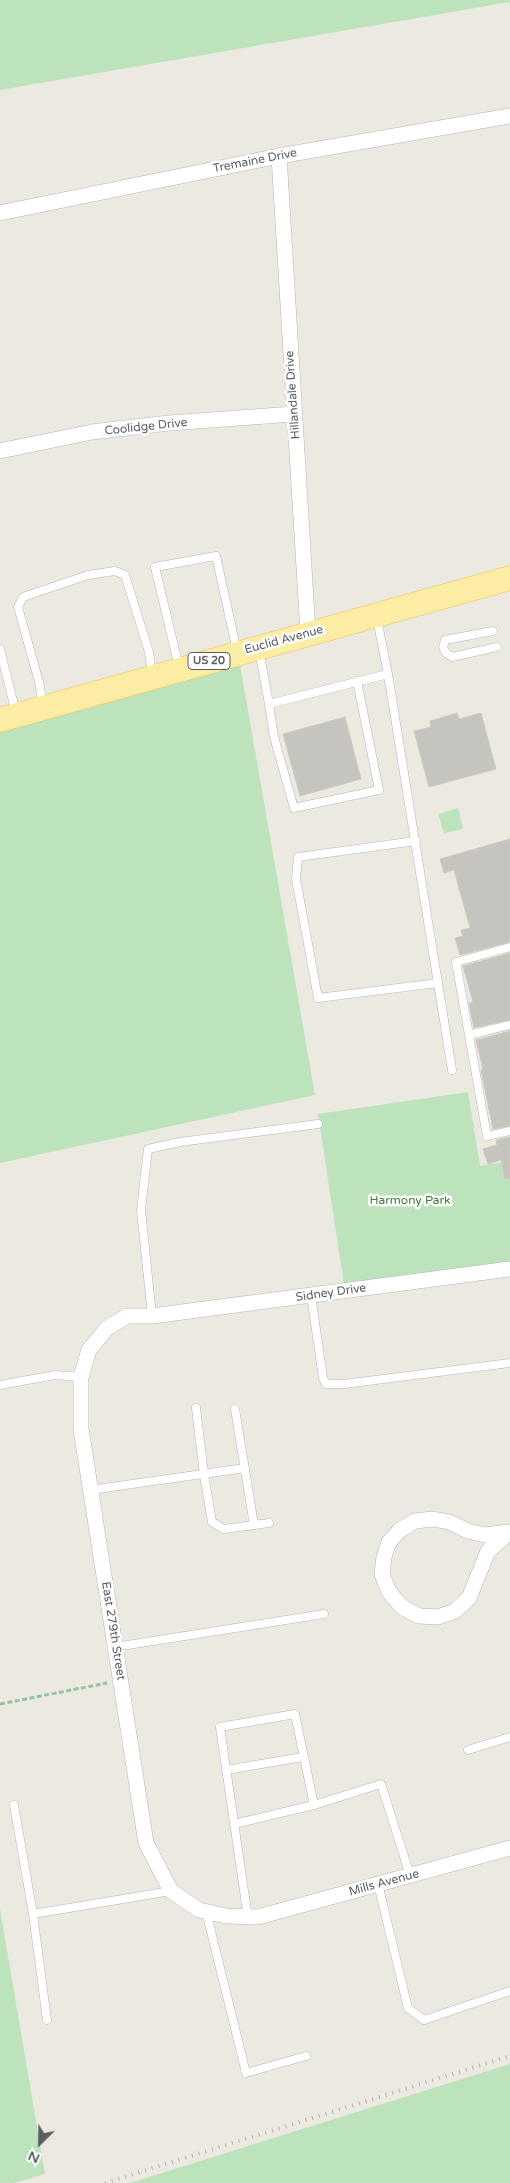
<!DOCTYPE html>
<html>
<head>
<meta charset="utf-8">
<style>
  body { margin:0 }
  #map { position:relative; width:510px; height:2183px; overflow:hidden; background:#ece9e0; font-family:"Varela Round",sans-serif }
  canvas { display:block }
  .north { position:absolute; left:15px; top:2118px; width:50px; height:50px; -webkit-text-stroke:4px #fff; paint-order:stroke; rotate:203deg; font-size:14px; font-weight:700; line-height:20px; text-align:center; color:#595d61 }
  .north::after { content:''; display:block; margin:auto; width:18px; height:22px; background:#595d61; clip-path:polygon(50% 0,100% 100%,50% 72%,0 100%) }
</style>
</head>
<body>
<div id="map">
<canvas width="510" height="2183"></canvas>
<div class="north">N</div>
</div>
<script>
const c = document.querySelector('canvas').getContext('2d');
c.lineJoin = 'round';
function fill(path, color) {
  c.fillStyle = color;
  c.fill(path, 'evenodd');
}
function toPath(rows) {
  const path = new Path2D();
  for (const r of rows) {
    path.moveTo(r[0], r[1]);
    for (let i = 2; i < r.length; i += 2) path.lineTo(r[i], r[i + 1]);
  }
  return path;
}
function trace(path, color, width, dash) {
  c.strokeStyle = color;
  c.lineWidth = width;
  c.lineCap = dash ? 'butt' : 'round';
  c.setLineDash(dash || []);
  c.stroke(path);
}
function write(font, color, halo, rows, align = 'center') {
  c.font = font + ' "Varela Round",sans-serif';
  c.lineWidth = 5;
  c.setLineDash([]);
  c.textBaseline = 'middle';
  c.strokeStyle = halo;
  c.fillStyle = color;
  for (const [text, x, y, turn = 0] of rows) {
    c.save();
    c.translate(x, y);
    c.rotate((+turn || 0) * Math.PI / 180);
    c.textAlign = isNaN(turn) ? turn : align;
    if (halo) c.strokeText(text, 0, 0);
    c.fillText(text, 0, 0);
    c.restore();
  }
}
fill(toPath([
  [0,0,510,0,510,2,0,90],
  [238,653,315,1095,0,1163,0,720],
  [458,808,463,829,444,833,438,814],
  [468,1092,480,1166,510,1161,510,1269,345,1291,318,1114],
  [0,1909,45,2174,14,2183,0,2183],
  [510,2064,510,2183,130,2183]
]), '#bde3bd');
const building = toPath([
  [457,713,459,719,481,713,496,769,429,787,414,731,431,727,430,721,457,713],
  [345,717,361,779,300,796,283,734,345,717],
  [510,839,510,942,460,955,455,938,463,936,461,930,470,928,454,870,444,873,440,859,510,839],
  [510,953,510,1020,474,1028,469,1003,473,1002,463,966,510,953],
  [510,1031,510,1126,493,1129,481,1070,483,1069,476,1040,510,1031],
  [510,1137,510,1178,505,1179,501,1160,488,1164,483,1149,497,1145,496,1140,510,1137]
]);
fill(building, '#c6c4be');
trace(building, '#d0cabf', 1);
const service = toPath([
  [493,631,445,640,443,647,446,653,452,657,497,647],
  [0,649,16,713],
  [259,650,269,704,388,674,377,619],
  [179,667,155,567,216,556,237,651],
  [388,674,452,1070],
  [269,704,274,737,294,808,379,790,357,681],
  [43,706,39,682,18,607,23,597,88,575,115,571,125,575,149,652,152,675],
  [416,841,298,857,296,879,318,998,438,983],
  [510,947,456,962,487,1136,510,1131],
  [469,1035,510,1025],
  [311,1295,323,1378,326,1384,344,1384,510,1363],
  [152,1316,141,1210,148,1149,180,1142,318,1124],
  [0,1385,55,1375,81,1377],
  [196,1408,204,1474,212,1522,224,1529,269,1523],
  [235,1409,254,1525],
  [90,1490,245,1468],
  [115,1647,324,1614],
  [468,1750,510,1737],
  [226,1770,303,1757],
  [14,1805,33,1914],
  [234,1824,314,1805],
  [378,1884,408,2008,424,2020,510,1991],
  [206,1911,246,2073,306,2056],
  [248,1918,220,1727,295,1714,314,1805,381,1784,410,1875],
  [47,2020,33,1914,171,1891]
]);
const minor = toPath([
  [279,156,308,633],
  [0,213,279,156,510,116],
  [0,451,92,432,169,423,294,414],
  [510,1269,152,1316,127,1316,107,1328,89,1350,81,1377,81,1429,146,1843,171,1891,199,1910,226,1916,258,1917,510,1848],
  [509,1533,488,1551,469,1598,455,1611,438,1617,419,1616,402,1607,389,1592,382,1574,384,1557,389,1542,400,1530,415,1521,433,1519,449,1522,468,1531,485,1535,510,1532]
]);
const primary = toPath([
  [0,720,510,578]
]);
trace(service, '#b3b6bb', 9);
trace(minor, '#b3b6bb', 16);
trace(primary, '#edc158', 25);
trace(toPath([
  [0,1704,107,1683]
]), '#96c4a2', 3, [5, 2.5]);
trace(service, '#fff', 8);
trace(minor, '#fff', 15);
trace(primary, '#fceda5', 24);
trace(toPath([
  [105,2183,510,2056]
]), '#b1b2b2', 4, [1, 6]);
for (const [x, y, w] of [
  [209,661,42]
]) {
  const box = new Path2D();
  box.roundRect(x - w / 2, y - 8.5, w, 17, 4);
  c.fillStyle = '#fff';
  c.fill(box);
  trace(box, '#595d61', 1);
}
write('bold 11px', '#595d61', null, [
  ["US 20",209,661]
]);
write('12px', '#595d61', '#fff', [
  ["Tremaine Drive",255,161,-11],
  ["Hillandale Drive",293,395,-94],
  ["Coolidge Drive",146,427,-6],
  ["Euclid Avenue",284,640,-15],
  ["Sidney Drive",331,1293,-8],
  ["East 279th Street",113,1631,81],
  ["Mills Avenue",384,1883,-15]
]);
write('12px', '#378239', '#fff', [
  ["Harmony Park",410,1201]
]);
</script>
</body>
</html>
